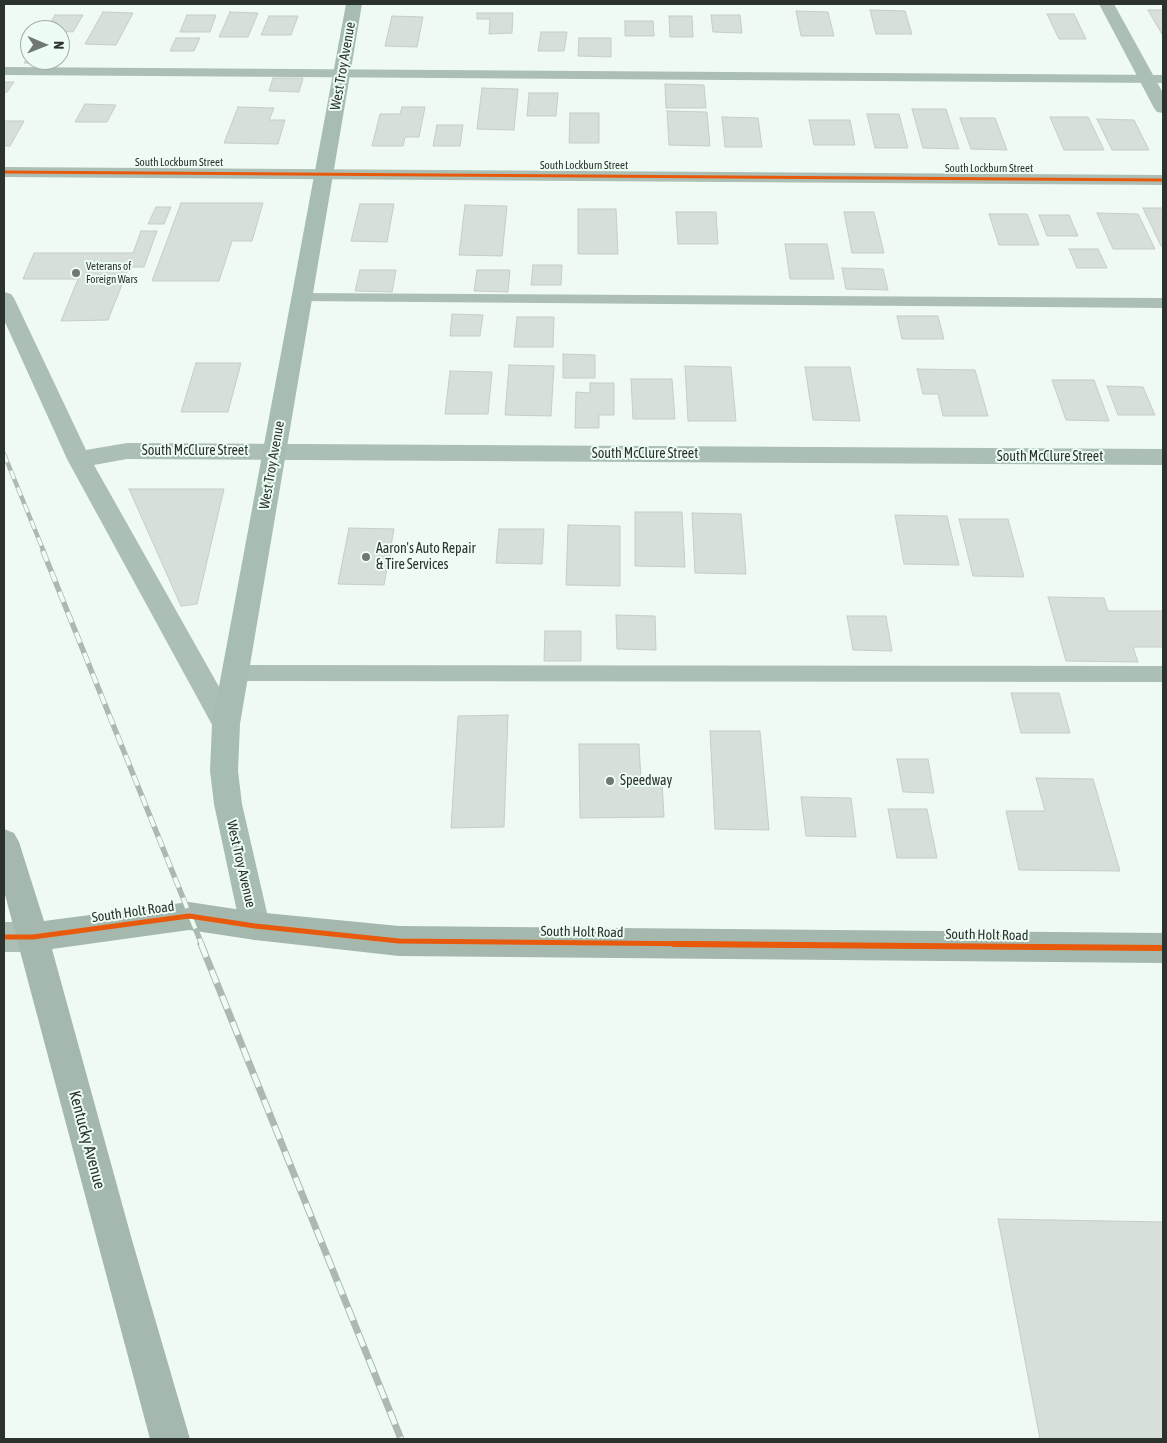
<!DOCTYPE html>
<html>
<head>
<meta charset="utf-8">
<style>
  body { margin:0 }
  #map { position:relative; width:1167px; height:1443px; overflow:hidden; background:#f0faf4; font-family:"Asap Condensed",sans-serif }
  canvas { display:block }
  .frame { position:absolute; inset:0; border:5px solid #2c322e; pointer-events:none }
  .north { position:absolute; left:20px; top:20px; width:50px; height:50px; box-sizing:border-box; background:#edfdf3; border:1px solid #a0aca4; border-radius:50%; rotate:91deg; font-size:14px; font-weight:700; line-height:20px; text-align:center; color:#2c322e }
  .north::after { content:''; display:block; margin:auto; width:18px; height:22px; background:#717873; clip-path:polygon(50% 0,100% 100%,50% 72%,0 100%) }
</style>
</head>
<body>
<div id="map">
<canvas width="1167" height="1443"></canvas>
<div class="frame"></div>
<div class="north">N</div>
</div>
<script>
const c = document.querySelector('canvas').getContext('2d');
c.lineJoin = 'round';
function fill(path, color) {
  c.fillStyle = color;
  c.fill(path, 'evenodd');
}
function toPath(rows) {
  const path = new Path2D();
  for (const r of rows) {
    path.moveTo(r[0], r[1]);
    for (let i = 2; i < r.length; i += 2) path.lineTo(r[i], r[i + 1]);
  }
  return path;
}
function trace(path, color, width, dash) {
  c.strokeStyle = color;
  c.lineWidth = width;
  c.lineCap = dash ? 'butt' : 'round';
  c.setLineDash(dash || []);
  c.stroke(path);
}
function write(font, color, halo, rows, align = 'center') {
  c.font = font + ' "Asap Condensed",sans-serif';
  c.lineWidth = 4;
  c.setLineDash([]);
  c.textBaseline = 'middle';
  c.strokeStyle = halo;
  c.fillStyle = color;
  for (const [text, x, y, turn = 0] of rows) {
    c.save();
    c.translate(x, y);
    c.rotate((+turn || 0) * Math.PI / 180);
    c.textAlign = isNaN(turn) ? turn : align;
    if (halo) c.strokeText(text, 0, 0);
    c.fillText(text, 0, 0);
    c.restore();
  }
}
const building = toPath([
  [870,10,905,11,912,34,876,34,870,10],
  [1148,10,1163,10,1163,36,1148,10],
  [796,11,828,12,834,36,801,36,796,11],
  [103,12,133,13,116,45,85,44,103,12],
  [230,12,258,13,248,37,219,37,230,12],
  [477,13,513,13,512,33,489,34,490,19,477,19,477,13],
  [1047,14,1074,14,1086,39,1059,39,1047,14],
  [55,15,83,15,73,32,46,30,55,15],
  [187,15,216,15,210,32,180,32,187,15],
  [711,15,740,15,742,33,713,32,711,15],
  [269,16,298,16,291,35,261,35,269,16],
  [392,16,423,17,417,47,385,46,392,16],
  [669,16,692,16,693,37,670,37,669,16],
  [625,21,653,21,654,36,625,36,625,21],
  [541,32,567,32,564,51,538,51,541,32],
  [176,38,200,38,194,51,170,51,176,38],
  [579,38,611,38,611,57,578,56,579,38],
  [30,55,30,60,52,60,49,64,24,63,30,55],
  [273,78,303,78,299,92,269,91,273,78],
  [4,82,14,82,7,92,4,92,4,82],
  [665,84,704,85,706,108,666,108,665,84],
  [482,88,518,89,514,130,477,129,482,88],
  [529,93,558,93,556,116,527,116,529,93],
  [85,104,116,105,107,122,75,122,85,104],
  [238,107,274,108,269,120,285,120,278,144,224,143,238,107],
  [402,107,425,107,419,137,405,137,403,146,372,146,380,114,400,114,402,107],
  [912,109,946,109,959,149,923,148,912,109],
  [667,111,707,112,710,146,669,145,667,111],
  [570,113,599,113,599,143,569,143,570,113],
  [867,114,899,114,908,148,875,148,867,114],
  [722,117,758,118,762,147,725,147,722,117],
  [1050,117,1088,117,1104,150,1064,150,1050,117],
  [960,118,995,118,1007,150,971,149,960,118],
  [1097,119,1134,120,1149,150,1112,150,1097,119],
  [809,120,850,120,855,145,814,145,809,120],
  [4,121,24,121,10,146,4,146,4,121],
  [437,125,463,125,460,146,433,146,437,125],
  [181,203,263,203,252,241,232,241,219,281,152,281,181,203],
  [360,204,394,204,387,242,351,241,360,204],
  [465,205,507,206,502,256,459,255,465,205],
  [156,207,171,207,164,224,148,224,156,207],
  [1143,208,1163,208,1163,246,1161,246,1143,208],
  [578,209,616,209,618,254,578,254,578,209],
  [676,212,716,212,718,244,678,244,676,212],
  [844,212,874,212,884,253,852,253,844,212],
  [1097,213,1138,214,1155,249,1113,249,1097,213],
  [989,214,1027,214,1039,245,999,245,989,214],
  [1039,215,1069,215,1078,236,1047,236,1039,215],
  [141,231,157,231,144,267,129,267,108,320,61,321,78,279,23,279,34,253,133,253,141,231],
  [785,244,827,244,834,279,790,279,785,244],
  [1069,249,1098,249,1107,268,1077,268,1069,249],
  [533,265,562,265,561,285,531,285,533,265],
  [842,268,883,269,888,290,846,289,842,268],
  [360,270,396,270,392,292,355,291,360,270],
  [477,270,510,270,508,292,474,291,477,270],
  [452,314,483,315,480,336,450,336,452,314],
  [897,316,938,316,944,339,902,339,897,316],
  [517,317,554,317,553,347,514,347,517,317],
  [563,354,595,355,595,378,563,378,563,354],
  [196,363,241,363,228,412,181,412,196,363],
  [509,365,554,366,551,416,505,415,509,365],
  [685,366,731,367,736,421,688,421,685,366],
  [805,367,850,367,860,421,813,420,805,367],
  [917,369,975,370,988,416,943,416,938,394,923,394,917,369],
  [450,371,492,372,488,414,445,414,450,371],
  [631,379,672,379,675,419,633,419,631,379],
  [1052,380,1094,380,1109,421,1066,420,1052,380],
  [590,383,614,383,614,415,599,415,599,428,575,428,576,392,590,393,590,383],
  [1107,386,1143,387,1155,415,1118,415,1107,386],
  [129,489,224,489,197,604,181,606,129,489],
  [635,512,682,512,685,567,635,566,635,512],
  [692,513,741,514,746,574,695,573,692,513],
  [895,515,947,516,959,565,904,564,895,515],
  [959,519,1008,519,1024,577,973,576,959,519],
  [568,525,620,526,620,586,566,585,568,525],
  [349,528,394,529,384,585,338,584,349,528],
  [499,529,544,529,542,564,496,563,499,529],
  [1048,597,1104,598,1108,611,1163,611,1163,647,1133,647,1138,662,1066,661,1048,597],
  [616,615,655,616,656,650,617,649,616,615],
  [847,616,886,616,892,651,853,650,847,616],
  [545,631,581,631,581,661,544,661,545,631],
  [1011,693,1059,693,1070,733,1021,733,1011,693],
  [508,715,504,827,451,828,458,716,508,715],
  [710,731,760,731,769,830,715,829,710,731],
  [579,744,639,744,641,781,662,781,664,817,580,818,579,744],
  [897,759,928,759,934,793,903,792,897,759],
  [1036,778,1093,779,1120,871,1019,870,1006,811,1045,811,1036,778],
  [801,797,851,798,856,837,806,836,801,797],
  [888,809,927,809,937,858,897,858,888,809],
  [998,1219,1163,1222,1163,1439,1040,1439,998,1219]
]);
fill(building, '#d7dfda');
trace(building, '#c6cdc9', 1);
fill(toPath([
  [4,67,1163,75,1163,83,4,75,4,67],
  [301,293,1163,298,1163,308,295,301,293,298,295,295,301,293],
  [235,665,1163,666,1163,682,235,681,228,679,225,673,228,667,235,665]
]), '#acbfb4');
fill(toPath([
  [1099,4,1114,4,1163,93,1163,113,1157,112,1154,108,1099,4],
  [4,167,1163,175,1163,185,4,177,4,167],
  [4,292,11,294,14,298,86,450,127,443,1163,449,1163,465,127,459,94,465,240,724,236,732,226,735,216,732,67,459,4,320,4,292],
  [4,922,33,922,44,927,49,937,44,947,33,952,4,952,4,922]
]), '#acbfb4');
fill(toPath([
  [346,4,362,4,240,724,238,771,242,804,270,926,266,936,255,940,244,936,240,926,214,804,210,771,212,724,346,4]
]), '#a8bdb1');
fill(toPath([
  [4,829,14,833,19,842,44,921,189,902,255,912,399,926,1163,933,1163,963,399,956,255,940,189,930,52,949,132,1240,190,1439,150,1439,4,891,4,829]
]), '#a5b8ad');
const railFar2 = toPath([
  [4,454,44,552]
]);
const railFar1 = toPath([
  [43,551,202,945]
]);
const rail = toPath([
  [201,944,401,1439]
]);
trace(railFar2, '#acb9b1', 4.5);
trace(railFar1, '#acb9b1', 5.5);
trace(rail, '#acb9b1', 7);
trace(railFar2, '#edfdf3', 3, [9]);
trace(railFar1, '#edfdf3', 4, [11]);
trace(rail, '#edfdf3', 5, [14]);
trace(toPath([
  [4,172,1163,180]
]), '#e8590c', 3);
trace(toPath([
  [4,937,33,937,189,916,255,926,399,941,811,945]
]), '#e8590c', 5);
trace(toPath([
  [674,944,1163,948]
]), '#e8590c', 6);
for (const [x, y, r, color] of [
  [76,273,5,"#717873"],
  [366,557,5,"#717873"],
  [610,781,5,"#717873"]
]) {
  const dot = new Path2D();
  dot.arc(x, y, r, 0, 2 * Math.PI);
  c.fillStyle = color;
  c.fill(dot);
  trace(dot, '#edfdf3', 2);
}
write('11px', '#2c322e', '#edfdf3', [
  ["South Lockburn Street",179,163],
  ["South Lockburn Street",584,166],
  ["South Lockburn Street",989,169]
]);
write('11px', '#2c322e', '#edfdf3', [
  ["Veterans of",86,267],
  ["Foreign Wars",86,280]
], 'left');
write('14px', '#2c322e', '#edfdf3', [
  ["West Troy Avenue",343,66,-80],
  ["South McClure Street",195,451],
  ["South McClure Street",645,454],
  ["South McClure Street",1050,457],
  ["West Troy Avenue",272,465,-80],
  ["West Troy Avenue",241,864,77],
  ["South Holt Road",133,912,-8],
  ["South Holt Road",582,932,1],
  ["South Holt Road",987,935,1]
]);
write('14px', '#2c322e', '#edfdf3', [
  ["Aaron's Auto Repair",376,549],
  ["& Tire Services",376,565],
  ["Speedway",620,781]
], 'left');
write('16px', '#2c322e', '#edfdf3', [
  ["Kentucky Avenue",87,1140,75]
]);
</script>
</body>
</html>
